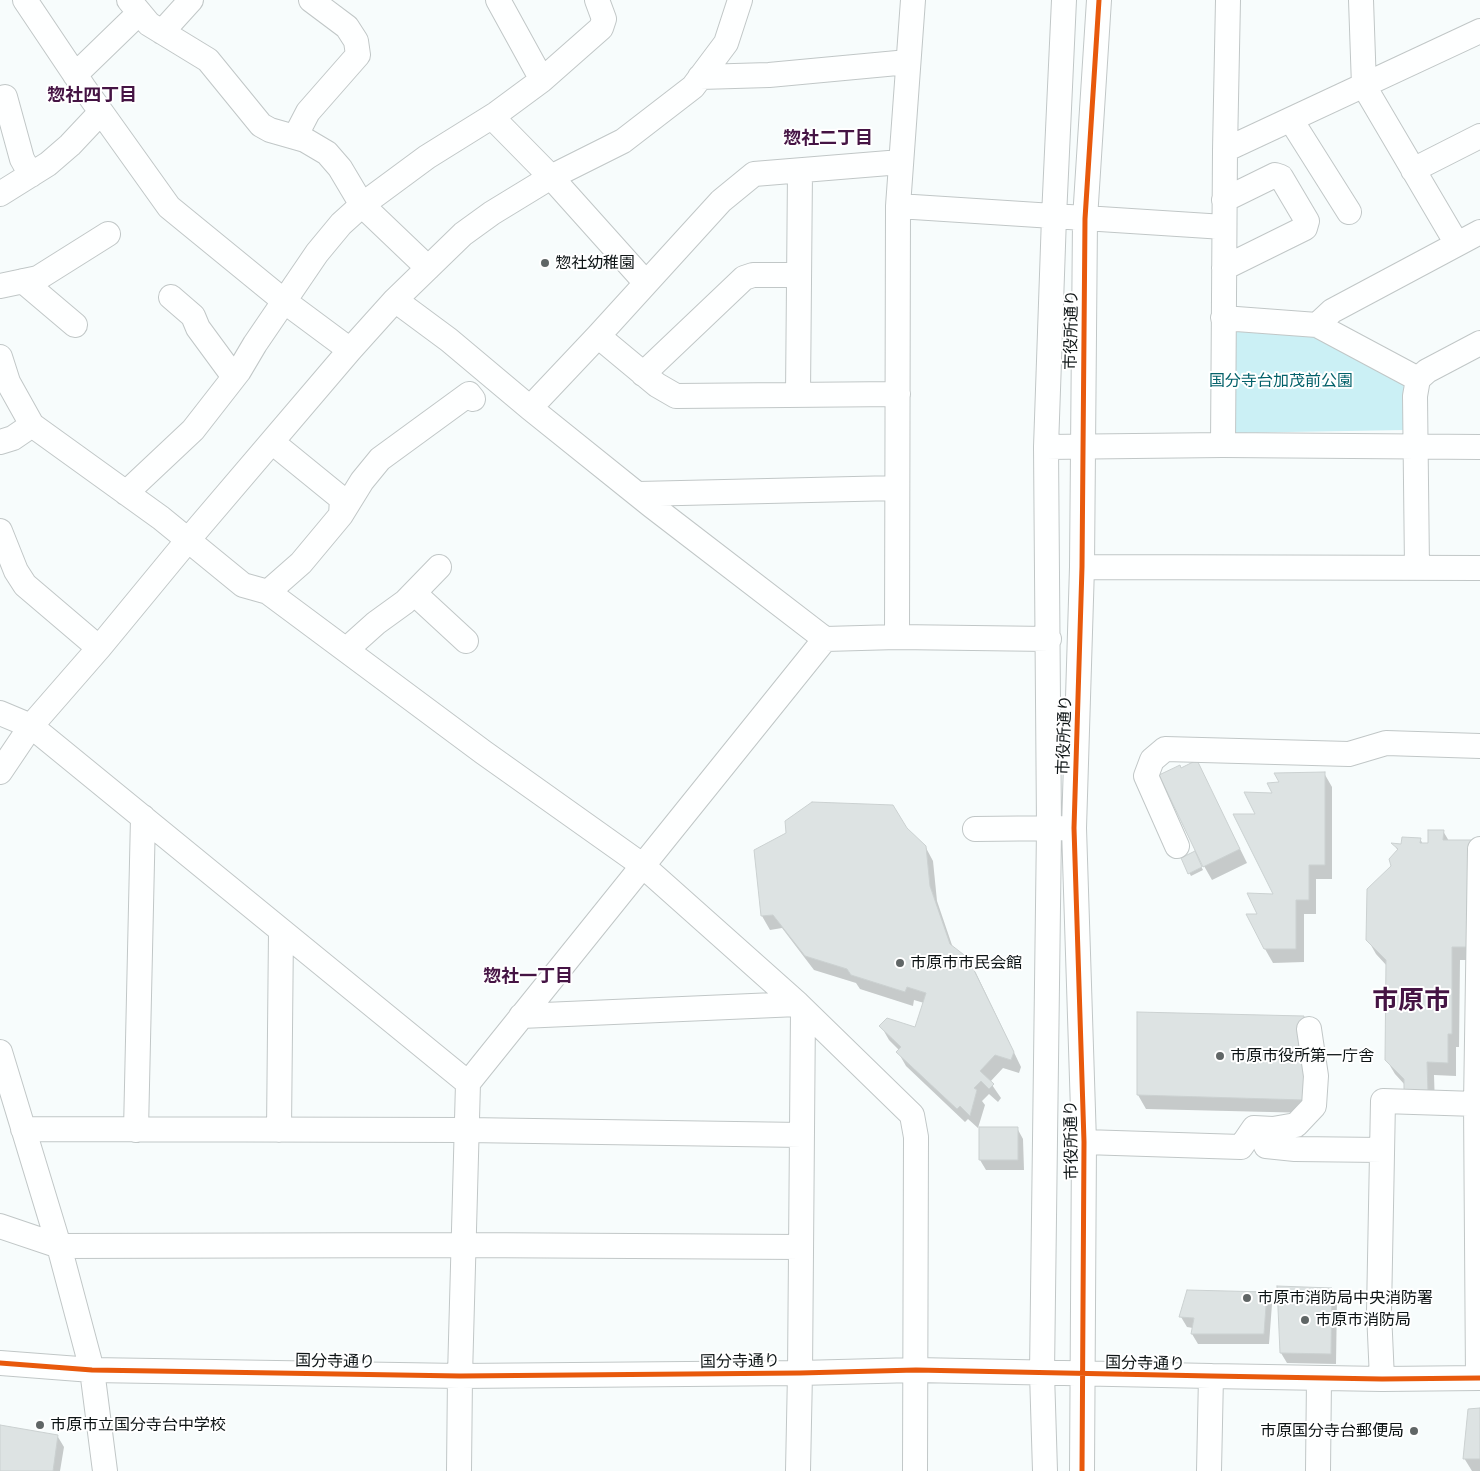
<!DOCTYPE html>
<html>
<head>
<meta charset="utf-8">
<style>
  body { margin:0 }
  canvas { display:block; background:#f7fcfc }
</style>
</head>
<body>
<canvas width="1480" height="1471"></canvas>
<script>
const c = document.querySelector('canvas').getContext('2d');
c.lineJoin = 'round';
function fill(path, color) {
  c.fillStyle = color;
  c.fill(path, 'evenodd');
}
function toPath(rows) {
  const path = new Path2D();
  for (const r of rows) {
    path.moveTo(r[0], r[1]);
    for (let i = 2; i < r.length; i += 2) path.lineTo(r[i], r[i + 1]);
  }
  return path;
}
function trace(path, color, width, dash) {
  c.strokeStyle = color;
  c.lineWidth = width;
  c.lineCap = dash ? 'butt' : 'round';
  c.setLineDash(dash || []);
  c.stroke(path);
}
function write(font, color, halo, rows, align = 'center') {
  c.font = font + ' "Exo 2","Noto Sans JP",sans-serif';
  c.lineWidth = 4;
  c.setLineDash([]);
  c.textBaseline = 'middle';
  c.strokeStyle = halo;
  c.fillStyle = color;
  for (const [text, x, y, turn = 0] of rows) {
    c.save();
    c.translate(x, y);
    c.rotate((+turn || 0) * Math.PI / 180);
    c.textAlign = isNaN(turn) ? turn : align;
    if (halo) c.strokeText(text, 0, 0);
    c.fillText(text, 0, 0);
    c.restore();
  }
}
fill(toPath([
  [1237,330,1312,330,1404,381,1406,387,1406,430,1229,433,1229,336]
]), '#cbf0f5');
fill(toPath([
  [1181,769,1204,776,1247,863,1212,880,1204,866],
  [1324,773,1332,787,1332,879,1316,879,1316,914,1304,914,1304,962,1273,963,1265,949,1259,916,1275,895,1257,816,1274,795],
  [906,829,925,846,933,861,937,901,953,948,967,959,976,973,1021,1067,1019,1073,1003,1068,990,1082,1001,1098,998,1102,989,1094,982,1101,985,1105,978,1128,968,1119,965,1122,906,1066,898,1052,899,1050,889,1040,881,1026,916,1028,924,1003,914,1000,913,1006,860,989,856,983,814,970,782,928,770,930,762,916,755,851],
  [1443,831,1449,841,1478,960,1460,960,1459,1047,1456,1047,1456,1076,1434,1075,1435,1106,1405,1085,1395,1074,1386,1059,1387,966,1376,954,1368,940,1398,851,1394,844,1402,845,1420,839,1423,844,1429,844],
  [1194,853,1203,870,1191,876,1182,859],
  [1138,1013,1303,1017,1311,1031,1311,1113,1146,1109,1138,1095],
  [1017,1128,1023,1139,1024,1170,986,1170,980,1160],
  [1331,1289,1337,1299,1336,1364,1287,1363,1281,1353],
  [1266,1294,1272,1304,1269,1344,1198,1344,1192,1334,1193,1328,1187,1327,1181,1317],
  [1480,1410,1480,1471,1472,1471,1464,1458],
  [0,1427,58,1437,64,1447,60,1471,0,1471]
]), '#0003');
const building = toPath([
  [1197,760,1240,849,1203,867,1159,775,1180,765,1181,768,1197,760],
  [1325,772,1325,865,1309,865,1309,900,1296,900,1296,949,1264,949,1246,914,1257,914,1247,893,1273,894,1233,814,1255,814,1244,792,1272,793,1267,783,1279,782,1274,773,1325,772],
  [812,802,893,805,907,828,926,846,930,886,950,944,968,958,1014,1052,1011,1060,995,1055,980,1071,994,1084,989,1089,981,1081,974,1088,977,1090,970,1116,960,1106,957,1109,896,1052,901,1047,879,1026,887,1018,915,1027,926,993,907,987,905,992,851,975,847,969,805,956,773,915,761,916,754,850,786,833,785,821,812,802],
  [1428,830,1444,830,1443,840,1472,840,1471,947,1452,947,1452,1034,1448,1034,1448,1063,1427,1062,1428,1092,1404,1091,1404,1079,1385,1060,1386,960,1366,940,1367,889,1391,866,1389,859,1398,849,1391,843,1401,844,1402,837,1421,838,1420,843,1428,843,1428,830],
  [1195,851,1202,867,1188,874,1181,858,1195,851],
  [1137,1012,1304,1016,1304,1100,1137,1095,1137,1012],
  [979,1127,1018,1127,1018,1160,979,1160,979,1127],
  [1277,1286,1332,1288,1331,1354,1280,1353,1277,1286],
  [1187,1290,1267,1292,1264,1334,1191,1334,1194,1318,1179,1317,1187,1290],
  [1480,1408,1480,1459,1463,1459,1468,1409,1480,1408],
  [0,1425,58,1435,53,1471,0,1471,0,1425]
]);
fill(building, '#dde3e3');
trace(building, '#cbd1d1', 1);
const minor = toPath([
  [25,0,84,88,169,207,284,301,350,350],
  [129,0,149,24,208,60,261,125,270,130,305,140,327,153,340,168,362,205,428,268],
  [498,0,542,80],
  [1361,0,1364,86,1457,244],
  [162,32,191,0],
  [75,75,139,13],
  [700,77,769,75,908,62],
  [5,97,22,159,31,175],
  [492,117,551,177,646,283],
  [1291,120,1349,212],
  [295,137,308,112,358,55,356,41,347,27,311,0],
  [1225,150,1480,31],
  [1413,170,1480,136],
  [0,194,48,164,70,145,101,112],
  [898,206,1224,227],
  [1224,268,1305,228,1307,221,1281,177,1275,175,1224,200],
  [23,281,75,325],
  [0,286,38,278,108,234],
  [171,297,193,316,198,328,234,377],
  [395,300,449,340,530,408,652,506,825,639,897,637,1049,639],
  [1223,318,1317,325,1418,379],
  [1317,325,1332,311,1480,232],
  [598,336,657,385,676,396,898,394],
  [0,357,8,382,32,425,161,518,243,585,268,592,483,752,642,865,798,1004,912,1115,916,1137,915,1471],
  [643,374,744,278,753,275,799,275],
  [798,394,800,171],
  [530,408,598,336,721,201,754,174,901,162],
  [0,442,13,438,32,425],
  [272,442,342,499,341,515],
  [1223,445,1225,150,1228,0],
  [1046,447,1223,445,1480,447],
  [126,493,193,430,239,371,255,344,317,253,341,224,362,205,427,157,496,114,542,80,601,28,604,19,597,0],
  [638,494,897,488],
  [0,531,16,571,25,585,99,648],
  [1082,567,1480,568],
  [1417,568,1415,396,1418,379,1427,371,1480,343],
  [268,592,301,563,341,515,362,481,380,459,469,394,473,399],
  [414,593,466,641],
  [897,637,898,206,913,0],
  [347,649,376,623,405,602,439,567],
  [0,713,31,726,468,1083],
  [0,772,31,726,99,648,188,540,350,350,395,300,463,234,492,213,551,177,623,141,693,87,726,43,740,0],
  [975,829,1063,828],
  [1177,846,1146,776,1152,760,1165,749,1349,754,1386,743,1480,746],
  [521,1016,798,1004],
  [0,1052,59,1246,92,1370,105,1471],
  [23,1129,467,1130,802,1135],
  [136,1130,143,817],
  [279,1130,281,931],
  [1084,1142,1241,1147,1254,1128,1273,1129,1296,1125,1314,1106,1316,1076,1309,1029],
  [1266,1146,1295,1149,1382,1150],
  [0,1226,59,1246,463,1245,801,1247],
  [0,1363,92,1370,460,1376,800,1373,916,1370,1211,1376,1382,1379,1480,1378],
  [1478,1378,1476,1104,1480,849],
  [1382,1379,1379,1312,1383,1101,1476,1104],
  [459,1471,460,1376,468,1083,825,639],
  [798,1471,800,1373,803,1009],
  [1045,1471,1042,1373,1049,828,1046,447,1054,217,1064,0],
  [1082,1471,1084,1142,1074,828,1082,567,1085,219,1099,0],
  [1209,1471,1211,1376],
  [1318,1471,1319,1378]
]);
trace(minor, '#c1c7c7', 26);
trace(minor, '#feffff', 24);
trace(toPath([
  [0,1363,92,1370,460,1376,800,1373,916,1370,1211,1376,1382,1379,1480,1378],
  [1082,1471,1084,1142,1074,828,1082,567,1085,219,1099,0]
]), '#e8590c', 5);
for (const [x, y, r, color] of [
  [545,263,5,"#606666"],
  [900,963,5,"#606666"],
  [1220,1056,5,"#606666"],
  [1247,1298,5,"#606666"],
  [1305,1320,5,"#606666"],
  [40,1425,5,"#606666"],
  [1414,1431,5,"#606666"]
]) {
  const dot = new Path2D();
  dot.arc(x, y, r, 0, 2 * Math.PI);
  c.fillStyle = color;
  c.fill(dot);
  trace(dot, '#fff', 2);
}
write('16px', '#0e1516', '#fff', [
  ["惣社幼稚園",555,263],
  ["市原市市民会館",910,963],
  ["市原市役所第一庁舎",1230,1056],
  ["市原市消防局中央消防署",1257,1298],
  ["市原市消防局",1315,1320],
  ["市原市立国分寺台中学校",50,1425],
  ["市原国分寺台郵便局",1404,1431,"right"]
], 'left');
write('16px', '#0e1516', '#fff', [
  ["市役所通り",1071,330,-89],
  ["市役所通り",1064,735,-88],
  ["市役所通り",1071,1140,-91],
  ["国分寺通り",335,1361,1],
  ["国分寺通り",740,1361,-1],
  ["国分寺通り",1145,1363,1]
]);
write('16px', '#03616a', '#fff', [
  ["国分寺台加茂前公園",1281,381]
]);
write('bold 18px', '#451444', '#fff', [
  ["惣社四丁目",92,95],
  ["惣社二丁目",828,138],
  ["惣社一丁目",528,976]
]);
write('bold 26px', '#451444', '#fff', [
  ["市原市",1411,1000]
]);
</script>
</body>
</html>
